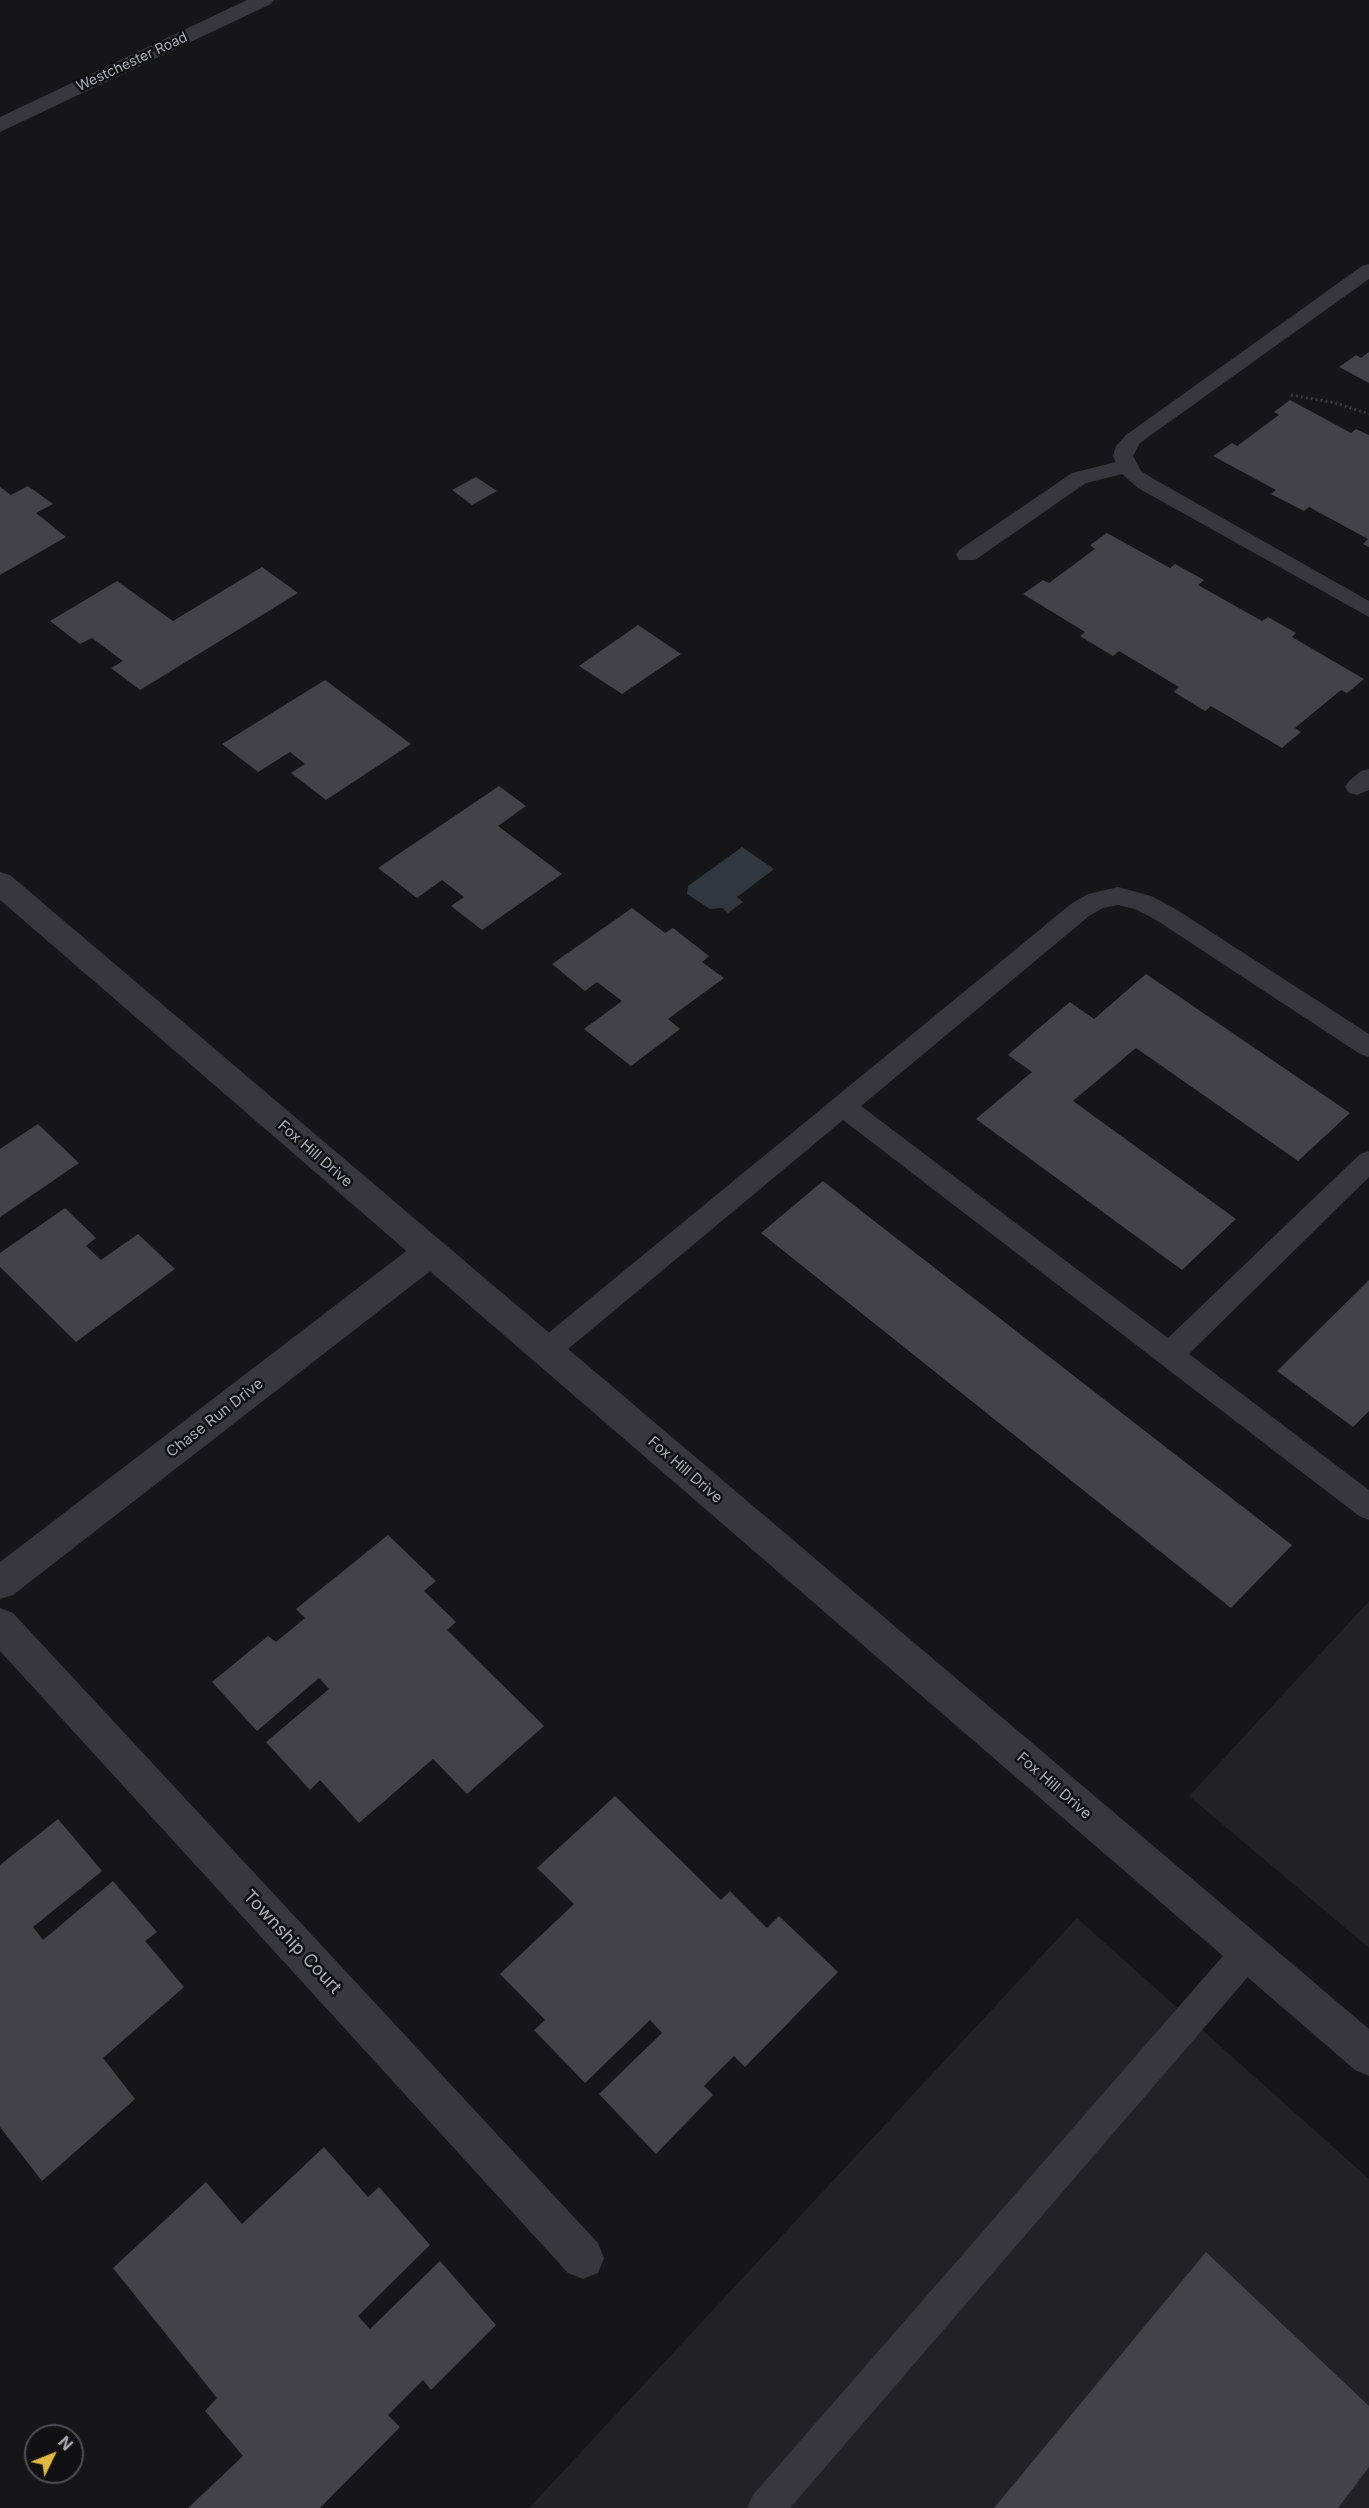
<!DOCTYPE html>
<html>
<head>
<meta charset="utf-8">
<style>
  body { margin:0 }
  #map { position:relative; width:1369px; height:2508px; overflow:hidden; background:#161517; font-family:Inter,sans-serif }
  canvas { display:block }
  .north { position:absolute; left:24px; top:2424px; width:60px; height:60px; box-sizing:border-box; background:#111012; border:2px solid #4e4e54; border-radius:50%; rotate:47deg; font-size:16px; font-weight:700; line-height:24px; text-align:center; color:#a9acb6 }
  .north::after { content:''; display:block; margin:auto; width:21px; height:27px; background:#e0b845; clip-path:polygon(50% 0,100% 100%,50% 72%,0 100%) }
</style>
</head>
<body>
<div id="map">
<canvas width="1369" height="2508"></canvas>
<div class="north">N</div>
</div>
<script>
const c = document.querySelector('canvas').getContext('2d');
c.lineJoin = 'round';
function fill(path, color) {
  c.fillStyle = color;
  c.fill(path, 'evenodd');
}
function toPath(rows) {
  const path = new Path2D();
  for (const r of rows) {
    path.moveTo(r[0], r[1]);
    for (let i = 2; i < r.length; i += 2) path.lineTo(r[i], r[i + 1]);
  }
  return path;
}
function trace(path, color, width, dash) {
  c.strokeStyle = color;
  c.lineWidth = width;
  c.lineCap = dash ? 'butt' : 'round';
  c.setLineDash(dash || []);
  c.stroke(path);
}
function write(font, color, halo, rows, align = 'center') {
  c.font = font + ' Inter,sans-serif';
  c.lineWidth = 5;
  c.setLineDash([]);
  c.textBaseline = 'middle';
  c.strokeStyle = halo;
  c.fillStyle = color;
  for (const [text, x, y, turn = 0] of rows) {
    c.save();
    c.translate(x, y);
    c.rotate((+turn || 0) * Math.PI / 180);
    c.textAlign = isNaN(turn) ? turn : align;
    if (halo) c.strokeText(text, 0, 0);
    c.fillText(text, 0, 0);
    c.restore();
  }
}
fill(toPath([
  [1369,1601,1369,1948,1189,1796],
  [1077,1918,1369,2179,1369,2508,529,2508]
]), '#222224');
fill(toPath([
  [742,847,774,869,737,897,743,902,728,913,722,908,710,909,687,894,688,886]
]), '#30373f');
fill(toPath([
  [1369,352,1369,383,1339,367,1356,355,1361,358],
  [1290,400,1351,433,1356,429,1369,435,1369,547,1363,544,1368,539,1309,507,1304,511,1271,494,1276,490,1213,456,1232,443,1237,446,1279,415,1274,412],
  [476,477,497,491,472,505,452,490],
  [28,486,53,504,36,513,66,537,0,575,0,487,11,495],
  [1107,533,1170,568,1175,564,1204,580,1198,585,1262,621,1268,617,1296,633,1292,637,1364,679,1347,693,1341,690,1295,728,1301,732,1282,748,1211,706,1205,711,1174,692,1179,687,1119,651,1113,656,1080,636,1085,632,1023,594,1043,580,1049,583,1095,549,1090,545],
  [262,567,298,593,140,690,111,668,123,661,92,638,80,644,50,621,117,581,173,621],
  [638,625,681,654,622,694,579,666],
  [325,680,411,744,326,800,291,773,305,764,290,752,258,772,222,744],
  [499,786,526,806,498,826,562,874,482,930,451,906,464,897,442,880,417,898,378,868],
  [632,908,665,933,673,928,709,956,702,962,724,978,668,1019,680,1029,631,1066,584,1029,622,1001,597,982,585,991,552,964],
  [1146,974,1350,1113,1298,1161,1136,1048,1073,1101,1236,1219,1182,1270,976,1119,1032,1072,1008,1055,1039,1028,1070,1002,1094,1019],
  [38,1124,79,1163,0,1217,0,1149],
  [823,1181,860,1210,1292,1545,1231,1608,761,1233],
  [65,1208,96,1238,86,1246,101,1260,138,1234,175,1269,76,1342,0,1267,0,1253],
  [1369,1280,1369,1411,1353,1427,1277,1371],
  [388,1535,436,1581,424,1591,456,1622,447,1630,544,1726,467,1794,433,1759,359,1823,320,1780,310,1790,266,1742,329,1689,319,1678,257,1731,212,1682,268,1636,276,1642,305,1618,296,1609],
  [615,1796,721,1900,730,1891,767,1928,779,1916,838,1972,745,2067,734,2056,704,2086,713,2095,656,2154,599,2094,662,2033,650,2020,585,2083,534,2030,545,2020,500,1974,574,1904,537,1868],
  [58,1819,102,1871,33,1927,43,1940,113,1881,157,1932,145,1941,184,1987,103,2058,135,2099,42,2181,0,2127,0,1865],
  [324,2147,368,2197,379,2187,430,2245,358,2316,370,2329,440,2261,496,2325,431,2390,423,2380,388,2415,400,2427,320,2508,188,2508,243,2456,205,2411,217,2398,113,2268,206,2182,242,2224],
  [1206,2252,1369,2406,1369,2467,1338,2508,994,2508]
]), '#434347');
trace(toPath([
  [1291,395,1336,403,1369,414]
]), '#3d3e43', 3, [2, 3]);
fill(toPath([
  [1369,264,1369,279,1140,443,1133,456,1141,471,1152,478,1369,601,1369,617,1138,488,1122,474,1086,483,975,560,959,560,956,555,959,550,1072,473,1116,462,1113,456,1116,446,1126,435,1362,266,1369,264],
  [1369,769,1369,790,1357,795,1349,793,1345,787,1349,781,1361,771,1369,769],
  [1118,887,1151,896,1174,908,1369,1034,1369,1057,1360,1054,1156,920,1135,909,1118,905,1103,908,1089,916,861,1106,1168,1338,1360,1154,1369,1151,1369,1177,1189,1354,1369,1490,1369,1520,1359,1516,843,1120,556,1359,546,1363,536,1359,532,1351,536,1343,1071,904,1088,894,1118,887],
  [1248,1936,1260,1941,1264,1952,1260,1963,790,2508,747,2508,753,2495,1236,1941,1248,1936]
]), '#37373c');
fill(toPath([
  [247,0,274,0,271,4,0,132,0,117,247,0],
  [430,1239,442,1242,446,1252,442,1262,13,1595,0,1599,0,1562,418,1242,430,1239],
  [0,1608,13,1613,598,2243,604,2258,598,2273,583,2279,568,2273,0,1651,0,1608]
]), '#37373c');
fill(toPath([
  [0,872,10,875,1369,2029,1369,2076,1355,2070,0,900,0,872]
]), '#37373c');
write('14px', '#a9acb6', '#111012', [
  ["Westchester Road",132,62,-25]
]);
write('15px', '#a9acb6', '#111012', [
  ["Fox Hill Drive",315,1154,41],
  ["Chase Run Drive",215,1418,-38],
  ["Fox Hill Drive",685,1470,41],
  ["Fox Hill Drive",1054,1786,41]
]);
write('18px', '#a9acb6', '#111012', [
  ["Township Court",292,1942,47]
]);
</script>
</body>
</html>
